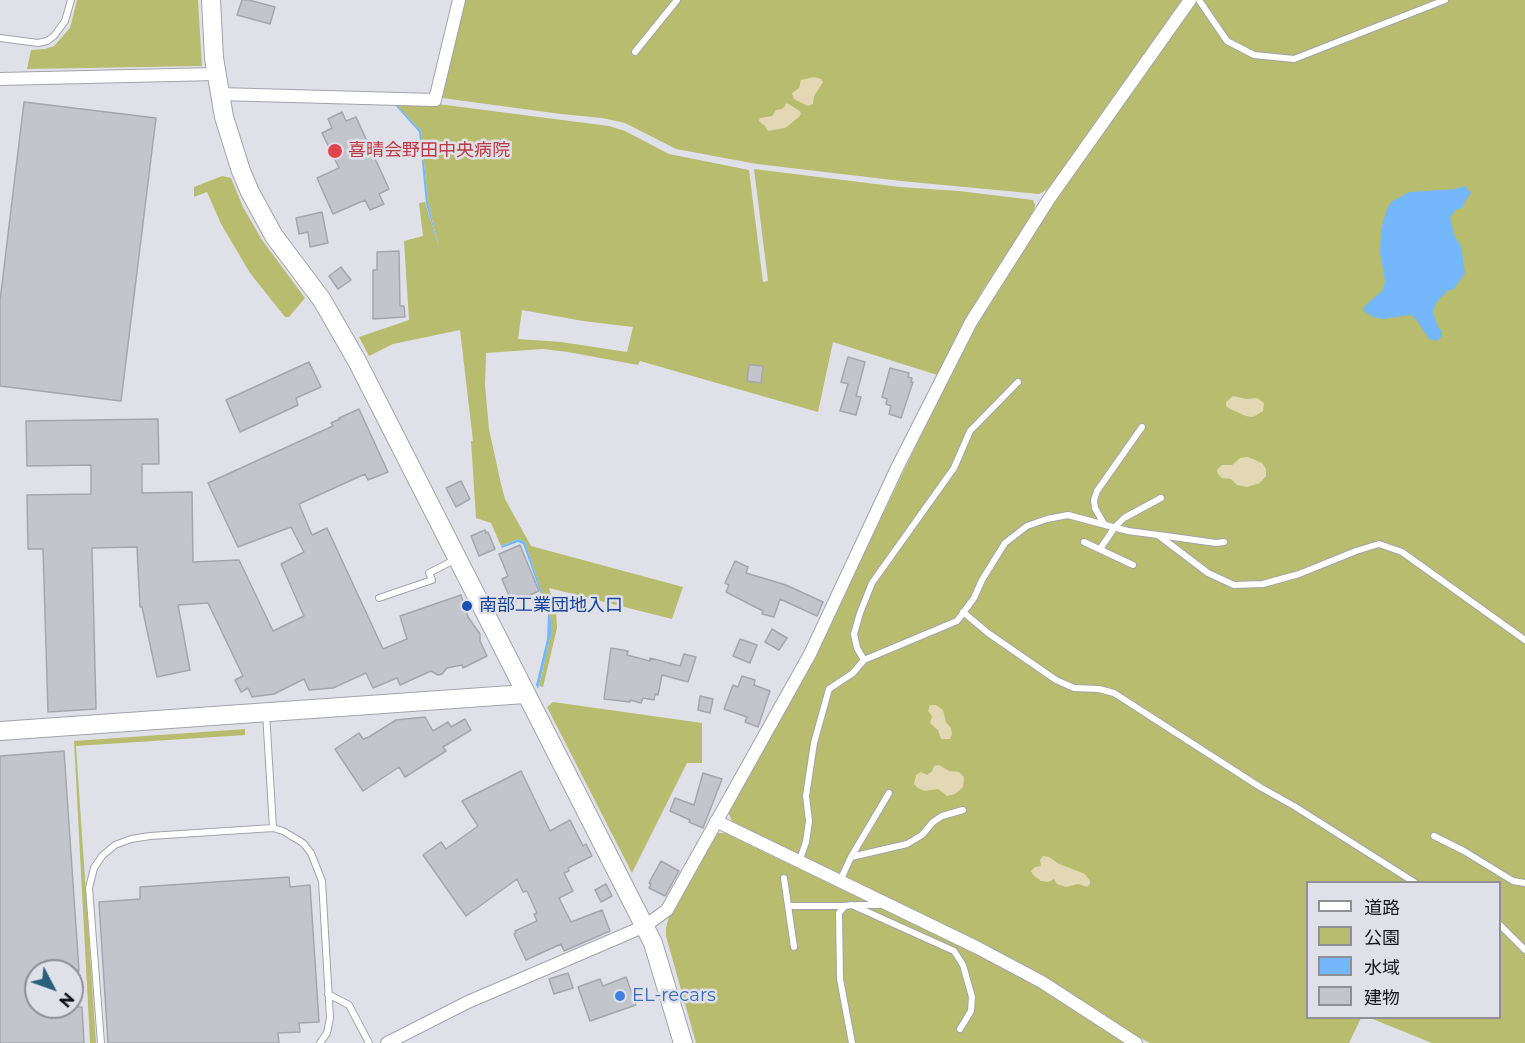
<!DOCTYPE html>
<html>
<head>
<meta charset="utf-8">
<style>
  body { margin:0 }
  #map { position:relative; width:1525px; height:1043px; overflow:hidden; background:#e0e1e8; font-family:Montserrat,"Noto Sans JP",sans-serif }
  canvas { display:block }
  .legend { position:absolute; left:1306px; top:881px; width:195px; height:138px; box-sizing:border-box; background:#e0e1e8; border:2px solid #8f8f95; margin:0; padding:8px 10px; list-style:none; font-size:18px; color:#151518 }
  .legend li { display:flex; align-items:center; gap:12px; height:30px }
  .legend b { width:30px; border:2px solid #8f8f95 }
  .north { position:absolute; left:24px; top:959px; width:60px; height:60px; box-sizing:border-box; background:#e0e1e8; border:2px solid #8f8f95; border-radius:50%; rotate:131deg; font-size:16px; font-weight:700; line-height:24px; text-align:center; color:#151518 }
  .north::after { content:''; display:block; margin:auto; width:21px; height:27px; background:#285f7a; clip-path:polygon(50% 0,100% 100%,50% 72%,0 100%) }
</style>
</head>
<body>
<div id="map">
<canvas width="1525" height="1043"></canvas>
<ul class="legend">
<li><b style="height:8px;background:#fff"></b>道路</li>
<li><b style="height:16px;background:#b8bc6f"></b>公園</li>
<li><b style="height:16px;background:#74b7fa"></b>水域</li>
<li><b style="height:16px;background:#c3c5cc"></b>建物</li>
</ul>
<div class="north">N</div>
</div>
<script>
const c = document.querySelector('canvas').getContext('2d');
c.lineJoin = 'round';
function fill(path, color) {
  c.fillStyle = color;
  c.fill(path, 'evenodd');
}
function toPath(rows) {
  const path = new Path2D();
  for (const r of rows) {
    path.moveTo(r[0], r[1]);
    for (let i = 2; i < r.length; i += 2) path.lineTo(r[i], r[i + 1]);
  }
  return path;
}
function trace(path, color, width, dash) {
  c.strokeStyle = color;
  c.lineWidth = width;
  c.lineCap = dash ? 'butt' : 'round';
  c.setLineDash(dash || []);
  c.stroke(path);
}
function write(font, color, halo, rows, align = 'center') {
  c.font = font + ' Montserrat,"Noto Sans JP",sans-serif';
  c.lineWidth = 5;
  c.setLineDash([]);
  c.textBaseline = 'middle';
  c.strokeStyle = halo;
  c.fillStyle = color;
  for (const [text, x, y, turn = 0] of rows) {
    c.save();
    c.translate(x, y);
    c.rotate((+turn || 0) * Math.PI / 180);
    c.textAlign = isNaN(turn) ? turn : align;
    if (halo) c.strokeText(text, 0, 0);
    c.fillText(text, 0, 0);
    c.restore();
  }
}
fill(toPath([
  [77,0,198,0,202,66,27,69,31,50,45,49,54,46,70,28],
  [463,0,1182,0,1048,189,1039,194,901,181,757,164,676,149,625,123,602,118,561,114,442,98,441,95],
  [1197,0,1525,0,1525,1043,1432,1043,1370,1018,1500,1018,1500,882,1308,882,1308,1018,1361,1018,1349,1043,1150,1043,760,838,732,821,728,812,815,655,951,373,990,302,1061,192],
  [430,103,609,126,625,131,669,154,749,170,763,282,768,281,754,169,900,187,959,191,1033,200,1035,205,1034,212,982,291,937,375,833,342,818,412,640,361,638,365,568,352,543,349,486,353,485,385,489,429,501,484,505,499,531,546,683,587,672,619,549,588,556,611,557,628,543,687,539,686,551,635,551,620,525,542,519,539,501,546,491,523,476,518,471,441,473,441,460,330,393,344,369,356,359,337,409,320,404,241,423,236,419,203,425,202,439,248,428,203,421,131,396,104],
  [522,310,583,321,633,327,627,352,561,342,518,339],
  [222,176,231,178,243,207,262,240,305,298,289,317,285,317,250,273,221,224,207,192,194,197,194,187],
  [553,702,702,723,702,763,687,763,632,873,547,707],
  [245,729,245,735,76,746,96,1043,90,1043,74,741],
  [719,833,725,833,972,952,1040,988,1128,1043,696,1043,666,936,666,928,669,916,714,835]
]), '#b8bc6f');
fill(toPath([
  [814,77,821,79,823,82,814,96,813,104,808,106,794,99,792,93,799,88,801,80],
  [787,103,800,111,801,114,799,117,785,128,768,131,765,126,759,121,760,118,772,116,776,110,782,109],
  [1233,396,1246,399,1257,398,1264,403,1263,411,1253,417,1246,416,1230,409,1226,406,1226,402],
  [1248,457,1262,463,1266,469,1266,476,1260,483,1247,487,1237,485,1231,479,1222,478,1218,474,1217,470,1222,465,1232,465,1240,458],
  [930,705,936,705,943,710,946,722,951,728,952,734,950,739,941,739,938,730,930,723,932,716,928,711],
  [939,765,949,771,959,772,964,777,963,787,955,794,947,796,938,789,925,791,918,788,914,784,916,775,921,772,927,775,932,771,934,766],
  [1043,856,1049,857,1059,864,1085,874,1090,881,1090,884,1087,887,1078,884,1066,887,1057,884,1054,879,1048,882,1041,881,1033,875,1031,871,1035,867,1041,866,1040,860]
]), '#e2d8b3');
fill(toPath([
  [394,104,396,104,421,131,428,203,439,249,426,204,419,132],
  [1465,186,1471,193,1465,201,1463,207,1456,210,1450,217,1454,235,1461,246,1465,273,1454,289,1447,291,1436,303,1433,312,1438,327,1442,331,1442,336,1437,341,1429,339,1415,318,1410,315,1383,319,1373,317,1364,311,1363,308,1368,303,1383,290,1385,281,1380,252,1381,230,1387,209,1391,202,1409,192,1455,189],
  [519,539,525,542,551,620,551,635,538,689,536,685,547,639,548,614,523,544,518,542,502,548,501,546]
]), '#74b7fa');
const building = toPath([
  [242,0,249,0,275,7,270,24,237,15,242,0],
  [24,102,156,118,121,401,0,386,0,301,24,102],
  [342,112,346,121,356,117,389,189,379,194,384,204,370,210,365,200,333,214,317,178,339,168,322,133,332,128,328,119,342,112],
  [322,212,328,243,310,247,308,232,299,234,296,218,322,212],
  [399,251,400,306,404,306,405,317,373,319,373,270,377,270,377,252,399,251],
  [341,267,351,280,338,289,329,276,341,267],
  [848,357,865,362,856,396,861,397,856,415,840,411,848,384,841,382,848,357],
  [309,362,321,387,296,398,298,405,240,432,226,400,309,362],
  [749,365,763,366,761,383,747,381,749,365],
  [890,368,909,373,908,377,912,378,911,382,913,382,901,418,889,414,891,406,886,404,887,399,882,397,890,368],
  [359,409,388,472,368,480,365,474,299,504,312,535,327,528,383,649,407,639,400,616,461,595,468,617,480,634,480,641,487,656,463,668,462,665,447,668,442,674,438,675,431,671,400,685,397,678,373,688,366,673,333,688,309,690,304,679,274,694,252,697,248,688,241,692,235,680,243,676,208,603,178,605,190,670,157,677,142,607,140,607,137,547,92,548,96,709,48,712,43,549,28,549,27,495,91,494,91,465,27,466,26,421,158,419,159,464,142,464,142,493,192,492,193,562,239,560,273,631,304,616,281,564,304,552,291,527,238,547,208,483,333,426,331,423,340,419,339,418,359,409],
  [461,481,470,499,456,507,446,488,461,481],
  [485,530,486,533,488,532,495,549,479,556,471,536,485,530],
  [520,545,539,591,512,603,502,579,508,576,499,554,520,545],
  [735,561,748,567,746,573,786,585,823,602,817,616,780,599,774,617,762,614,763,611,726,592,729,585,725,583,735,561],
  [772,629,787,638,779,650,765,642,772,629],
  [740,639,757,645,750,663,733,656,740,639],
  [611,648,628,651,627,655,650,661,650,658,680,666,684,654,696,657,688,682,662,675,658,695,655,694,654,700,643,698,641,703,630,700,630,702,604,699,611,648],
  [742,676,755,680,754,685,770,691,758,727,745,722,747,717,724,709,733,685,738,687,742,676],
  [700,696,713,699,710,713,698,710,700,696],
  [425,717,433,731,448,722,451,727,465,719,471,730,443,747,446,751,405,777,399,767,363,791,335,749,359,733,363,739,369,737,396,720,425,717],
  [64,751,79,971,36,971,36,1007,82,1007,84,1043,0,1043,0,756,64,751],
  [521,771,550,831,570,820,583,846,586,844,592,856,568,868,569,871,564,873,573,891,559,898,571,922,602,910,610,931,564,951,561,944,526,960,514,934,516,933,515,931,537,921,534,914,537,913,527,891,523,892,517,879,466,916,423,855,441,842,446,849,478,826,462,801,521,771],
  [703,773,722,779,703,828,689,822,690,820,670,811,675,798,694,805,703,773],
  [661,861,679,871,665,896,649,888,651,884,649,883,661,861],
  [289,877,290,887,310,885,319,1022,299,1023,300,1032,278,1033,279,1043,108,1043,99,902,140,899,140,887,289,877],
  [606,884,612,896,601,902,595,890,606,884],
  [568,973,573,988,554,994,549,979,568,973],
  [626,977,636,1005,590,1021,578,987,600,979,603,986,626,977]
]);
fill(building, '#c3c5cc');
trace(building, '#a5a6ad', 1.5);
const lane = toPath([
  [1199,0,1227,41,1254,55,1294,59,1445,0],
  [0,38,38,43,47,41,54,36,65,21,71,0],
  [635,52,677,0],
  [1104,524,1095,508,1094,500,1097,491,1142,427],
  [1159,535,1216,543,1224,542],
  [1084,542,1133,565],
  [1100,549,1115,527,1124,518,1161,498],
  [379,598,432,580,429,573,456,559],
  [963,612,988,633,1056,680,1074,688,1099,689,1114,693,1260,787,1294,806,1414,882],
  [864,660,857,648,854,634,860,613,872,583,954,468,970,431,1018,382],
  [266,713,273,828],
  [1434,836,1464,851,1513,881,1525,883],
  [851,857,889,793],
  [799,862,806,842,809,821,806,796,814,743,829,689,853,673,864,660,957,621,974,598,982,580,1005,543,1027,526,1047,519,1068,515,1128,531,1158,535,1208,573,1234,585,1263,584,1299,574,1356,551,1379,544,1402,552,1525,640],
  [784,878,794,947],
  [840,881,851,857,907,844,922,835,933,822,942,816,963,810],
  [856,905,882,905],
  [789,906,845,906],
  [1500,925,1525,950],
  [328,994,349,1005,369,1043],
  [101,1043,89,888,94,868,102,856,115,845,131,839,150,836,273,828,283,831,303,843,311,853,322,881,330,1018,327,1033,320,1043],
  [852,1043,840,979,839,913,845,906,852,905,954,951,963,965,972,997,971,1011,960,1029]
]);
const street = toPath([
  [0,79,216,74],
  [219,94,435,100,459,0],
  [716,821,978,948,1042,982,1136,1043],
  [387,1043,468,1002,645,926,667,910,810,654,897,468,971,322,1049,199,1190,0]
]);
const secondary = toPath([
  [211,0,214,58,224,117,241,171,250,192,274,236,322,300,357,361,653,943,683,1043],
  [0,731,525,694]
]);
trace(lane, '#a2a3aa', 8);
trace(street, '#a2a3aa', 14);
trace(secondary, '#a2a3aa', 20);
trace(lane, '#fff', 6);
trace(street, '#fff', 12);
trace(secondary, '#fff', 18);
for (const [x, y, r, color] of [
  [335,151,8,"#e0444e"],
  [467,606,6,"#1a4fb4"],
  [620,996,6,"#3f7fe0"]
]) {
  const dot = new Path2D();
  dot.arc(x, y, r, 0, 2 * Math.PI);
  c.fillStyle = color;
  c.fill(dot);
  trace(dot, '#e0e1e8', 2);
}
write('18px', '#be3a42', '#e0e1e8', [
  ["喜晴会野田中央病院",348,151]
], 'left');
write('18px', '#164399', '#e0e1e8', [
  ["南部工業団地入口",479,606]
], 'left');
write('18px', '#366cbe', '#e0e1e8', [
  ["EL-recars",632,996]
], 'left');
</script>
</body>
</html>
